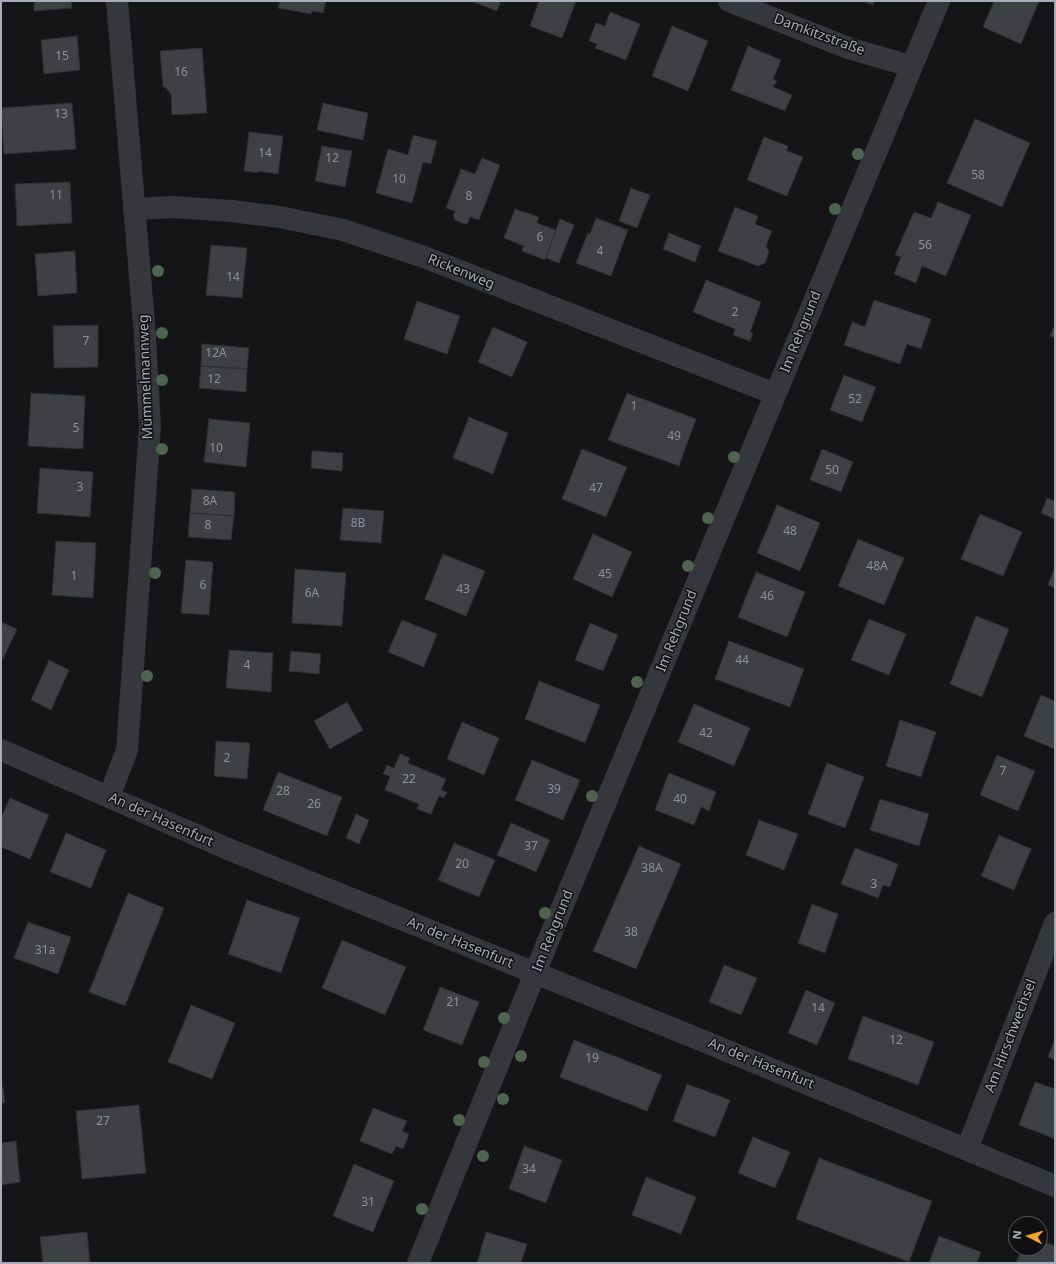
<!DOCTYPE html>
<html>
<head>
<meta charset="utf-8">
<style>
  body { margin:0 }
  #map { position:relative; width:1056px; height:1264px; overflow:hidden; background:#151517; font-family:"Noto Sans",sans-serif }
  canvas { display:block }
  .frame { position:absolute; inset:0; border:2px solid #a6adb8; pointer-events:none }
  .north { position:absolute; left:1008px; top:1216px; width:40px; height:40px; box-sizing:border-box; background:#101012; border:1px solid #4c4f54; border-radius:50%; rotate:276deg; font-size:11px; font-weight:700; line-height:16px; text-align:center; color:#a6adb8 }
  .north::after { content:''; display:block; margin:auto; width:14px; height:18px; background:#fea326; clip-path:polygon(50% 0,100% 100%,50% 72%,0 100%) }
</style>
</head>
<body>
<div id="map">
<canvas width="1056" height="1264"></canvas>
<div class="frame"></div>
<div class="north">N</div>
</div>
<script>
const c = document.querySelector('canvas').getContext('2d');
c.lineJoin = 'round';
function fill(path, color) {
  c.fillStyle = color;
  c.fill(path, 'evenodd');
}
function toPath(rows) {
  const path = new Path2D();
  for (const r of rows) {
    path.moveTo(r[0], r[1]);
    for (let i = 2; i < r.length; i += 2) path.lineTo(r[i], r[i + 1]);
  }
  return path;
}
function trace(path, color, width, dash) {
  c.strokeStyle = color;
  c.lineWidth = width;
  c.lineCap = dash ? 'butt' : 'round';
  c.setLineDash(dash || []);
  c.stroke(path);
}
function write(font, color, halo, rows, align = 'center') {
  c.font = font + ' "Noto Sans",sans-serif';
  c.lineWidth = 3;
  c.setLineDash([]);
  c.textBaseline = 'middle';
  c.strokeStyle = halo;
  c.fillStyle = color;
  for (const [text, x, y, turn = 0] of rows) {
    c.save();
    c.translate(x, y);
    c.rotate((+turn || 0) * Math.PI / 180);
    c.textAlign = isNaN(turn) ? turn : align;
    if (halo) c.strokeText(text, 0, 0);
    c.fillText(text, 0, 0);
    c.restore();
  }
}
const building = toPath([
  [34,1,71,1,72,8,34,11,34,1],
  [280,1,326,1,323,13,312,11,311,14,278,8,280,1],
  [471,1,501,1,497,11,471,1],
  [539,1,576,1,562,38,530,26,539,1],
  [863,1,875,1,873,5,863,1],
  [994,1,1039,1,1021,44,983,27,994,1],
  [610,12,640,24,626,60,595,48,597,44,589,41,596,23,605,26,610,12],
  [672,26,708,41,688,91,652,76,672,26],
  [77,36,80,70,44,74,41,40,77,36],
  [748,46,781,60,773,79,777,81,773,87,792,95,785,111,731,90,748,46],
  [202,48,207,113,172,115,171,94,166,88,163,87,160,51,202,48],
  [72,103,76,149,4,154,1,108,72,103],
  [323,103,368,113,363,140,317,130,323,103],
  [975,119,1030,143,1002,207,947,183,975,119],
  [249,132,283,136,278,174,258,171,258,173,244,171,249,132],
  [413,135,437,141,431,164,423,162,412,203,376,193,388,149,408,155,413,135],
  [764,137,788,146,787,151,803,157,787,196,747,180,764,137],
  [322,146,352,151,345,187,315,181,322,146],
  [482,158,500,165,479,220,470,217,468,223,465,224,455,220,453,216,455,211,446,208,461,169,475,174,482,158],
  [70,182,72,223,17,226,15,184,70,182],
  [631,188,650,195,637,228,619,221,631,188],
  [938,202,971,215,946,276,922,266,916,283,894,274,901,257,895,255,914,212,931,218,938,202],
  [735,207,758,216,755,224,772,231,766,246,769,252,765,263,758,266,718,251,735,207],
  [515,209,539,217,537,223,556,230,545,260,522,251,524,246,504,238,515,209],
  [596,218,628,230,611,276,576,263,588,233,590,234,596,218],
  [560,219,574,225,559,263,546,258,560,219],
  [669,233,701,246,695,262,663,249,669,233],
  [211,245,247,248,242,298,206,295,211,245],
  [75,251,77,293,38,296,35,254,75,251],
  [706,280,761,302,750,332,753,333,750,341,733,335,735,329,693,312,706,280],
  [874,300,931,319,921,349,907,344,900,364,844,345,852,322,865,327,874,300],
  [417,301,460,316,447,354,404,339,417,301],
  [1055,324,1055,338,1050,336,1055,324],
  [98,325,98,367,54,368,53,326,98,325],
  [493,327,527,342,512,377,478,362,493,327],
  [202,344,249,348,247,369,201,366,202,344],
  [201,366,247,369,246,392,199,388,201,366],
  [844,375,876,387,862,422,830,410,844,375],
  [31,393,85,396,83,449,28,446,31,393],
  [627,393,696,419,679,466,608,440,627,393],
  [469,417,508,433,493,474,453,458,469,417],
  [209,419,250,423,246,467,204,462,209,419],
  [582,449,627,467,606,517,562,499,582,449],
  [822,449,853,462,841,492,810,480,822,449],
  [312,451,343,453,342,471,311,468,312,451],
  [40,468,93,472,90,517,37,513,40,468],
  [192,489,235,492,234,516,190,513,192,489],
  [1047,498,1055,501,1055,519,1041,513,1047,498],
  [777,505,820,523,800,571,757,553,777,505],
  [343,508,384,511,381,543,340,540,343,508],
  [190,513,234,516,231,540,188,537,190,513],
  [980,514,1022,532,1003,576,961,559,980,514],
  [593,534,632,552,612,597,573,579,593,534],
  [858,539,904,558,884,605,838,586,858,539],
  [56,541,96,543,93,598,52,595,56,541],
  [443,554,485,571,466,616,425,599,443,554],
  [186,560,213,562,209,615,181,613,186,560],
  [1055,567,1055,588,1048,585,1055,567],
  [295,569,346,573,342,626,292,623,295,569],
  [756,572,805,592,787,637,738,617,756,572],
  [976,616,1009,629,982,697,950,684,976,616],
  [869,619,906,634,889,675,851,660,869,619],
  [402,620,437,634,424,667,388,652,402,620],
  [1,622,17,629,1,663,1,622],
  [590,623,618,635,603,671,575,660,590,623],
  [729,641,804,669,790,707,715,679,729,641],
  [229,650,273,653,271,692,226,688,229,650],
  [291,651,321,654,319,674,289,671,291,651],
  [49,660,69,670,51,710,31,700,49,660],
  [539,681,600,705,585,743,525,719,539,681],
  [1041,695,1055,701,1055,749,1024,736,1041,695],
  [347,702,363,730,330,749,314,721,347,702],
  [694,704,750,728,734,766,678,742,694,704],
  [900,720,936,732,921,777,886,766,900,720],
  [462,722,499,738,484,775,447,759,462,722],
  [216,741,250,743,247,779,214,776,216,741],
  [400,754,410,758,408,763,446,779,441,790,447,792,444,798,439,796,431,814,417,809,419,804,385,790,390,776,383,774,387,765,394,768,400,754],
  [997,755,1035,771,1018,811,980,795,997,755],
  [532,760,580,780,563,820,515,800,532,760],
  [827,763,864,777,845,828,808,814,827,763],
  [278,772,342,797,327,836,263,810,278,772],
  [669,773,716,792,709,811,701,807,694,825,655,810,669,773],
  [10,798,49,815,30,859,1,847,1,818,10,798],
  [880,799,929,814,919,846,870,830,880,799],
  [356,814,369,820,359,844,346,838,356,814],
  [759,820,798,834,784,870,746,855,759,820],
  [511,823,550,840,536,872,497,855,511,823],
  [66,833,106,850,91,888,50,872,66,833],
  [999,835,1031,849,1014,890,981,876,999,835],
  [454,843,495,860,479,897,438,880,454,843],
  [639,846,681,864,636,969,593,951,639,846],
  [855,848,898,864,890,887,883,885,878,898,841,884,855,848],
  [128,893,164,908,125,1006,89,992,128,893],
  [247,900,300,918,281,973,228,954,247,900],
  [812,904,838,914,825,953,798,943,812,904],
  [28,922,71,937,58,974,14,958,28,922],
  [342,940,406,967,385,1015,322,988,342,940],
  [724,965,757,978,741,1015,709,1002,724,965],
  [440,987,479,1002,462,1045,423,1030,440,987],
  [806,990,835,1003,817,1045,788,1033,806,990],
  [191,1005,235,1023,212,1079,168,1062,191,1005],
  [863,1016,934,1042,918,1085,848,1059,863,1016],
  [1055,1039,1055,1060,1048,1057,1055,1039],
  [574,1040,662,1075,647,1111,560,1077,574,1040],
  [1,1075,5,1102,1,1103,1,1075],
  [1035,1082,1055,1089,1055,1139,1019,1125,1035,1082],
  [687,1084,730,1100,715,1137,673,1121,687,1084],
  [139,1105,146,1173,82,1179,76,1111,139,1105],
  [373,1108,407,1121,402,1131,409,1134,403,1149,396,1146,392,1154,360,1141,373,1108],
  [753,1137,790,1152,775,1188,738,1173,753,1137],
  [16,1141,20,1182,1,1185,1,1143,16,1141],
  [524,1146,562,1160,546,1203,509,1189,524,1146],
  [819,1158,932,1201,909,1262,796,1219,819,1158],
  [354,1164,394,1181,373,1232,333,1216,354,1164],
  [646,1177,696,1197,681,1234,632,1215,646,1177],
  [87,1232,90,1263,43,1263,40,1237,87,1232],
  [486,1232,527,1244,521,1263,477,1263,486,1232],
  [939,1236,981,1252,977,1263,929,1263,939,1236],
  [1040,1240,1055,1246,1055,1263,1016,1263,1022,1248,1040,1248,1040,1240]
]);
fill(building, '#3f4044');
trace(building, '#2f2f33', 1);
trace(toPath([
  [729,1,851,49,911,66],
  [134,209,173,207,231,211,280,217,343,230,424,257,775,394],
  [1,750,228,849,696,1038,1055,1186],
  [109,797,127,750,150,427,145,336,117,1],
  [967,1149,1055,923],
  [418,1263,548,941,939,1]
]), '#36373c', 22);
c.fillStyle = '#4e644f';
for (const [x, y] of [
  [858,154],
  [835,209],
  [158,271],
  [162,333],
  [162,380],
  [162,449],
  [734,457],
  [708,518],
  [688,566],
  [155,573],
  [147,676],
  [637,682],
  [592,796],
  [545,913],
  [504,1018],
  [521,1056],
  [484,1062],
  [503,1099],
  [459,1120],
  [483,1156],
  [422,1209]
]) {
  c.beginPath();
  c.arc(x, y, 6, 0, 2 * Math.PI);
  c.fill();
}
write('12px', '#8c929b', null, [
  ["15",62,57],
  ["16",181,73],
  ["13",61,115],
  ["14",265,154],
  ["12",332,159],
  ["58",978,176],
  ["10",399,180],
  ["11",56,196],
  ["8",469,197],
  ["6",540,238],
  ["56",925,246],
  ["4",600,252],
  ["14",233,278],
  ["2",735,313],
  ["7",86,342],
  ["12A",216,354],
  ["12",214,380],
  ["52",855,400],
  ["1",634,407],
  ["5",76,429],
  ["49",674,437],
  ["10",216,449],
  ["50",832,471],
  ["3",80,488],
  ["47",596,489],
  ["8A",210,502],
  ["8B",358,524],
  ["8",208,526],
  ["48",790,532],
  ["48A",877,567],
  ["45",605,575],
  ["1",74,577],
  ["6",203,586],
  ["43",463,590],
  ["6A",312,594],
  ["46",767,597],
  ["44",742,661],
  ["4",247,666],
  ["42",706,734],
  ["2",227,759],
  ["7",1003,772],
  ["22",409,780],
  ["39",554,790],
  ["28",283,792],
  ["40",680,800],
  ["26",314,805],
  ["37",531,847],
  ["20",462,865],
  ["38A",652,869],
  ["3",874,885],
  ["38",631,933],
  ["31a",45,951],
  ["21",453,1003],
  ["14",818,1009],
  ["12",896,1041],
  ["19",592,1059],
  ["27",103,1122],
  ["34",529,1170],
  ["31",368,1203]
]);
write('14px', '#a6adb8', '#101012', [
  ["Damkitzstraße",819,35,20],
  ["Rickenweg",461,272,22],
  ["Im Rehgrund",801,332,-68],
  ["Mümmelmannweg",146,377,-92],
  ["Im Rehgrund",677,631,-68],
  ["An der Hasenfurt",161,820,24],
  ["Im Rehgrund",553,931,-68],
  ["An der Hasenfurt",460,943,22],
  ["Am Hirschwechsel",1011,1036,-69],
  ["An der Hasenfurt",761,1064,22]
]);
</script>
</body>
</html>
